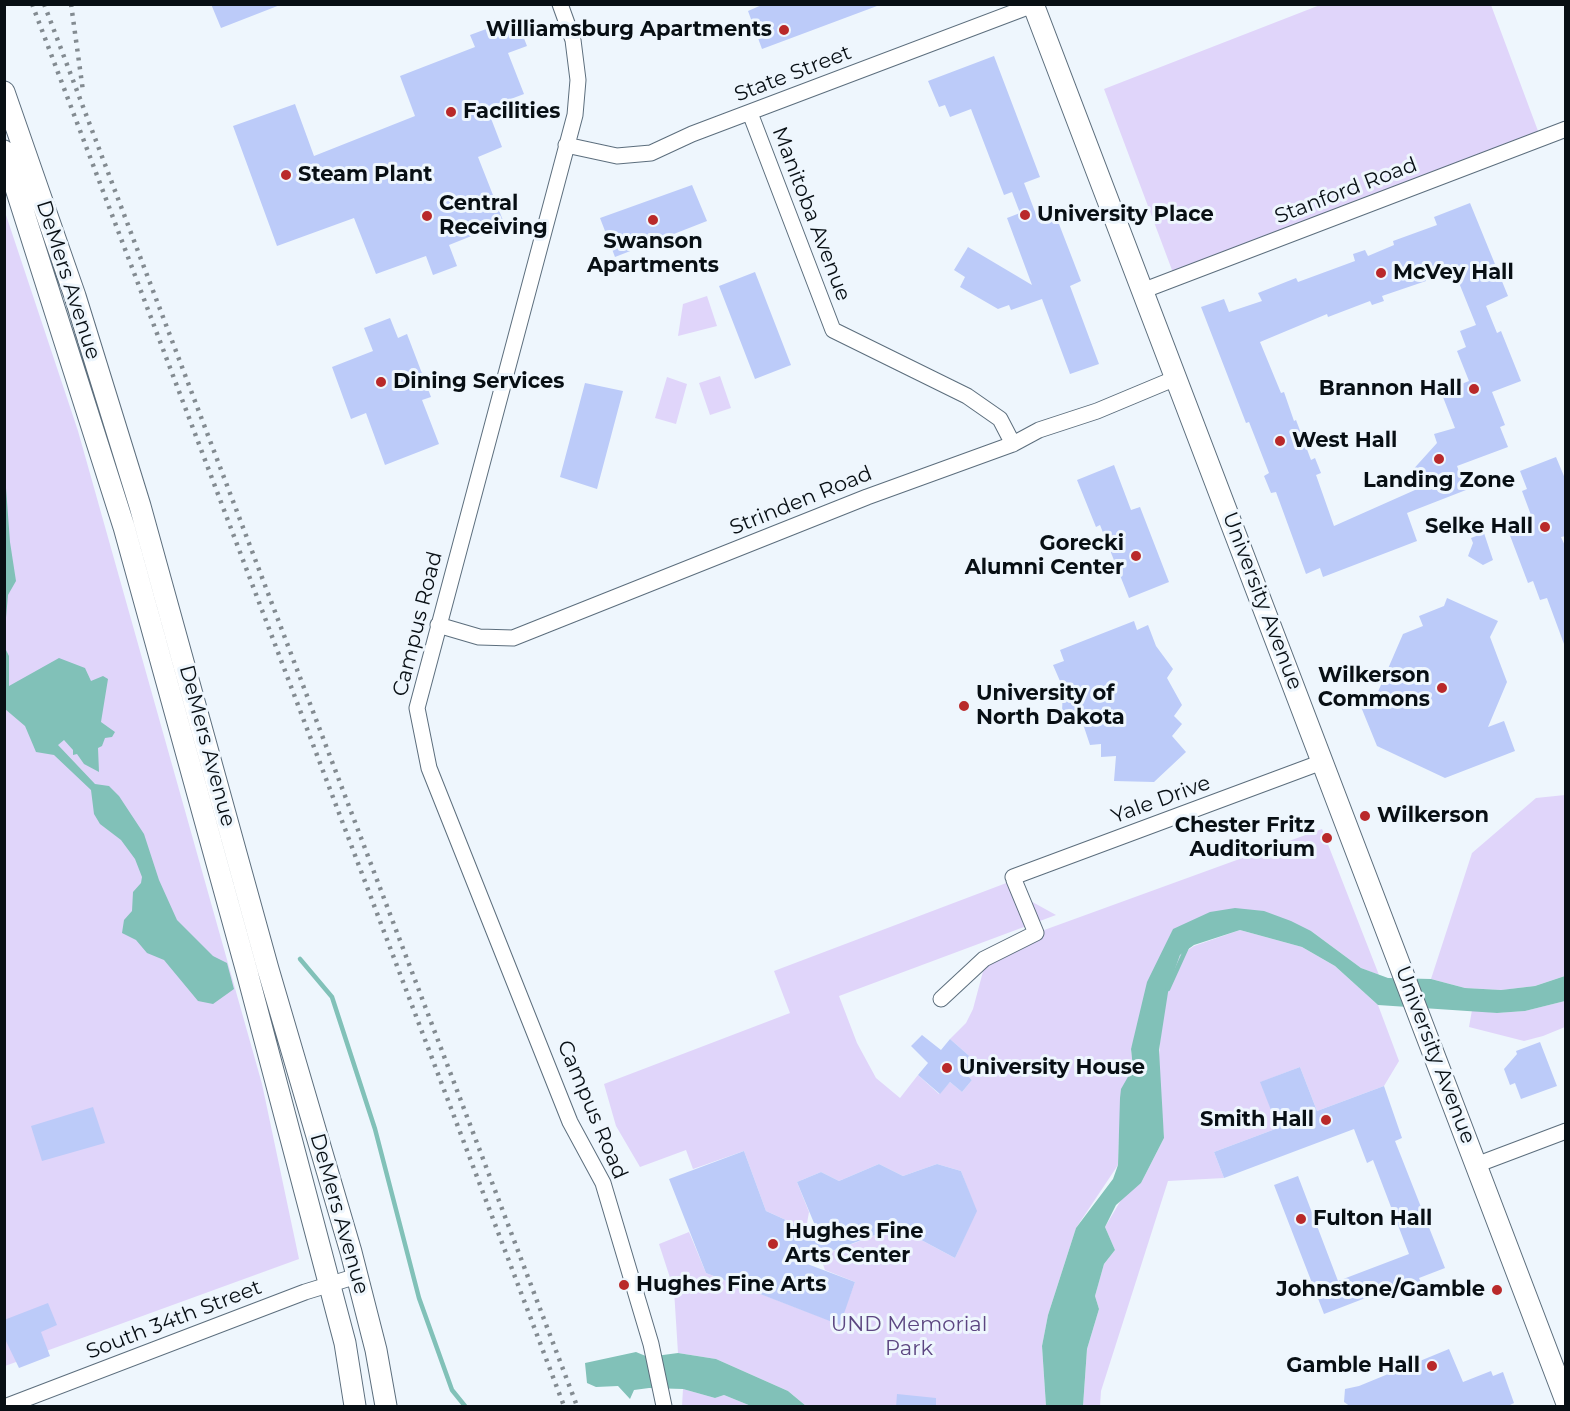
<!DOCTYPE html>
<html>
<head>
<meta charset="utf-8">
<style>
  body { margin:0 }
  #map { position:relative; width:1570px; height:1411px; overflow:hidden; background:#eef6fd; font-family:Montserrat,sans-serif }
  canvas { display:block }
  .frame { position:absolute; inset:0; border:6px solid #080f14; pointer-events:none }
</style>
</head>
<body>
<div id="map">
<canvas width="1570" height="1411"></canvas>
<div class="frame"></div>
</div>
<script>
const c = document.querySelector('canvas').getContext('2d');
c.lineJoin = 'round';
function fill(path, color) {
  c.fillStyle = color;
  c.fill(path, 'evenodd');
}
function toPath(rows) {
  const path = new Path2D();
  for (const r of rows) {
    path.moveTo(r[0], r[1]);
    for (let i = 2; i < r.length; i += 2) path.lineTo(r[i], r[i + 1]);
  }
  return path;
}
function trace(path, color, width, dash) {
  c.strokeStyle = color;
  c.lineWidth = width;
  c.lineCap = dash ? 'butt' : 'round';
  c.setLineDash(dash || []);
  c.stroke(path);
}
function write(font, color, halo, rows, align = 'center') {
  c.font = font + ' Montserrat,sans-serif';
  c.lineWidth = 6;
  c.setLineDash([]);
  c.textBaseline = 'middle';
  c.strokeStyle = halo;
  c.fillStyle = color;
  for (const [text, x, y, turn = 0] of rows) {
    c.save();
    c.translate(x, y);
    c.rotate((+turn || 0) * Math.PI / 180);
    c.textAlign = isNaN(turn) ? turn : align;
    if (halo) c.strokeText(text, 0, 0);
    c.fillText(text, 0, 0);
    c.restore();
  }
}
fill(toPath([
  [1320,5,1491,5,1541,139,1175,278,1104,89],
  [4,209,78,431,262,1084,299,1259,5,1366],
  [707,296,717,326,678,336,683,304],
  [720,376,731,408,710,415,699,383],
  [667,377,687,384,676,424,655,418],
  [1565,795,1565,976,1535,986,1501,990,1465,988,1431,979,1472,853,1536,798],
  [1322,829,1379,975,1361,968,1311,931,1173,929,1131,1049,1133,1068,1119,1135,1118,1165,1076,1228,1048,1315,1042,1346,1046,1406,806,1406,788,1391,716,1359,678,1353,674,1290,659,1244,689,1232,706,1273,839,1324,855,1282,825,1270,820,1256,897,1227,955,1258,976,1211,961,1171,937,1164,903,1176,879,1164,839,1181,821,1172,797,1182,809,1212,806,1229,766,1211,744,1151,693,1169,686,1150,640,1167,616,1126,604,1084,790,1013,774,971,1009,882,1027,899,1056,915,839,996,857,1043,876,1078,900,1098,918,1075,939,1094,950,1082,962,1092,972,1080,965,1073,975,1061,950,1039,966,1023,973,1009,985,964,1036,933],
  [1240,930,1302,947,1335,966,1378,1005,1399,1061,1384,1086,1317,1111,1300,1067,1261,1082,1278,1128,1214,1152,1224,1178,1168,1181,1101,1391,1100,1406,1083,1406,1087,1349,1099,1309,1095,1296,1104,1264,1115,1250,1105,1227,1124,1195,1141,1183,1164,1138,1158,1070,1163,999,1180,955,1194,946],
  [1565,1001,1565,1027,1543,1036,1524,1041,1469,1027,1472,1010,1497,1013,1525,1011],
  [683,1389,715,1398,724,1395,751,1406,682,1406]
]), '#e0d5fa');
fill(toPath([
  [4,461,10,542,16,581,8,595,5,629,6,650,9,656,9,686,59,658,85,668,91,681,103,676,108,679,101,722,115,732,112,737,105,738,102,746,98,748,99,772,84,764,77,754,73,755,73,750,64,740,58,745,95,784,109,786,119,796,144,834,159,880,177,920,213,956,227,963,234,989,213,1004,198,1001,164,960,147,953,136,940,122,933,124,920,132,911,133,892,141,883,142,877,135,859,121,840,100,824,94,814,91,790,54,755,36,752,25,726,5,709],
  [1235,908,1264,911,1291,921,1311,931,1361,968,1388,978,1431,979,1465,988,1501,990,1535,986,1565,976,1565,1001,1525,1011,1497,1013,1378,1005,1335,966,1302,947,1240,930,1194,945,1180,955,1169,986,1159,1050,1164,1138,1141,1183,1116,1205,1105,1227,1115,1250,1104,1264,1095,1296,1099,1309,1087,1349,1083,1406,1046,1406,1042,1346,1048,1315,1076,1228,1113,1179,1118,1165,1120,1098,1121,1089,1133,1068,1131,1049,1147,982,1173,929,1210,912],
  [636,1352,648,1357,678,1353,716,1359,788,1391,806,1406,751,1406,724,1395,715,1398,683,1389,649,1388,634,1390,630,1399,618,1386,596,1387,587,1383,585,1363]
]), '#81c1b8');
trace(toPath([
  [300,959,332,997,375,1129,419,1298,452,1390,465,1406],
  [1168,989,1187,947]
]), '#81c1b8', 4.5);
fill(toPath([
  [211,4,279,4,280,5,221,28],
  [764,4,877,4,877,6,762,49,748,11],
  [516,18,527,46,508,53,524,94,487,108,502,147,478,157,504,223,449,245,457,266,433,275,426,256,376,274,354,218,277,246,233,126,295,104,314,156,415,116,400,76,475,47,470,35],
  [994,56,1040,177,1024,183,1037,217,1054,211,1081,281,1070,286,1099,364,1070,374,1042,299,1011,310,1009,305,998,309,960,287,965,277,954,270,968,247,1032,285,1007,218,1020,213,1012,192,1004,195,971,109,950,117,945,105,939,107,928,81],
  [692,185,707,221,615,257,600,218],
  [1470,203,1508,296,1486,306,1497,333,1501,331,1521,381,1492,392,1505,425,1500,427,1508,447,1457,466,1466,490,1407,513,1417,541,1323,577,1320,568,1306,574,1276,492,1271,493,1264,476,1269,473,1249,422,1246,423,1201,307,1224,299,1229,312,1262,301,1258,293,1296,278,1298,282,1355,261,1353,254,1365,250,1368,256,1394,245,1393,241,1437,225,1434,217],
  [1453,268,1476,325,1460,331,1466,347,1457,351,1469,381,1441,392,1455,428,1434,434,1437,443,1409,474,1415,490,1334,526,1316,475,1321,473,1315,458,1311,460,1296,420,1294,421,1284,392,1281,393,1260,342,1327,314,1328,317,1370,301,1372,305,1384,301,1382,296,1426,281,1424,278],
  [755,272,791,365,755,379,719,286],
  [390,318,398,338,407,334,431,397,422,400,439,444,385,465,366,413,351,419,332,367,373,351,364,328],
  [585,383,623,391,597,489,560,477],
  [1556,457,1566,481,1566,536,1561,537,1566,548,1564,644,1547,598,1540,600,1533,581,1528,583,1509,533,1534,523,1522,491,1527,489,1520,471],
  [1114,465,1131,510,1140,507,1169,582,1129,598,1100,525,1096,527,1077,480],
  [1484,533,1493,560,1483,565,1468,556,1473,543,1471,538],
  [1447,598,1498,621,1490,637,1507,682,1488,727,1504,721,1515,751,1445,778,1377,746,1359,702,1377,694,1403,634,1423,626,1419,616,1444,606],
  [1134,621,1137,630,1148,625,1156,646,1173,669,1167,678,1182,705,1174,716,1182,724,1172,736,1186,752,1154,782,1114,781,1116,756,1101,757,1101,744,1090,745,1079,712,1062,712,1063,688,1053,665,1064,661,1060,650],
  [922,1035,941,1050,950,1039,975,1061,965,1073,972,1080,962,1092,950,1082,940,1094,918,1075,928,1063,911,1046],
  [1540,1042,1557,1086,1521,1099,1515,1083,1510,1085,1504,1069,1517,1054,1516,1051],
  [1300,1067,1317,1111,1384,1086,1402,1138,1395,1141,1445,1268,1419,1278,1422,1285,1410,1290,1407,1282,1324,1314,1274,1185,1298,1176,1338,1281,1409,1254,1373,1160,1367,1163,1354,1129,1224,1178,1214,1152,1278,1128,1260,1082],
  [93,1107,105,1143,42,1161,31,1126],
  [744,1151,766,1211,819,1235,797,1182,821,1172,839,1181,879,1164,903,1176,937,1164,961,1171,977,1211,955,1258,897,1227,802,1262,855,1282,840,1325,706,1273,669,1179],
  [48,1303,57,1325,41,1332,50,1356,19,1368,4,1337,4,1320],
  [1449,1349,1463,1382,1491,1371,1493,1376,1503,1372,1514,1403,1506,1407,1351,1407,1344,1402,1345,1389,1359,1386],
  [897,1394,936,1398,936,1407,896,1407]
]), '#bccbf9');
const street = toPath([
  [560,4,573,40,578,80,575,115,417,708,429,768,570,1122,603,1183,651,1344,664,1406],
  [750,113,833,330,967,396,1000,419,1013,444],
  [566,145,617,156,651,153,692,134,1033,5],
  [1142,291,1566,129],
  [438,625,479,637,513,638,867,497,1013,444,1039,430,1097,411,1176,378],
  [1013,877,1322,762],
  [941,999,984,959,1036,933,1014,880],
  [1476,1165,1566,1131],
  [7,1406,305,1292,357,1276]
]);
const secondary = toPath([
  [1033,4,1566,1401],
  [4,92,75,296,140,506,268,969,351,1252,376,1350,386,1406],
  [4,151,124,527,247,972,345,1343,355,1406]
]);
trace(street, '#5c6e7d', 17);
trace(secondary, '#5c6e7d', 23);
trace(street, '#fff', 15);
trace(secondary, '#fff', 21);
trace(toPath([
  [32,4,564,1406],
  [44,4,577,1406],
  [71,4,83,91]
]), '#838b91', 4.5, [3, 6]);
for (const [x, y, r, color] of [
  [784,30,6,"#b9292a"],
  [451,112,6,"#b9292a"],
  [286,175,6,"#b9292a"],
  [1025,215,6,"#b9292a"],
  [427,216,6,"#b9292a"],
  [653,220,6,"#b9292a"],
  [1381,273,6,"#b9292a"],
  [381,382,6,"#b9292a"],
  [1474,389,6,"#b9292a"],
  [1280,441,6,"#b9292a"],
  [1439,459,6,"#b9292a"],
  [1545,527,6,"#b9292a"],
  [1136,556,6,"#b9292a"],
  [1442,688,6,"#b9292a"],
  [964,706,6,"#b9292a"],
  [1365,816,6,"#b9292a"],
  [1327,838,6,"#b9292a"],
  [947,1068,6,"#b9292a"],
  [1326,1120,6,"#b9292a"],
  [1301,1219,6,"#b9292a"],
  [773,1244,6,"#b9292a"],
  [624,1285,6,"#b9292a"],
  [1497,1290,6,"#b9292a"],
  [1432,1366,6,"#b9292a"]
]) {
  const dot = new Path2D();
  dot.arc(x, y, r, 0, 2 * Math.PI);
  c.fillStyle = color;
  c.fill(dot);
  trace(dot, '#eef6fd', 2);
}
write('bold 21px', '#080f14', '#eef6fd', [
  ["Williamsburg Apartments",772,30,"right"],
  ["Facilities",463,112],
  ["Steam Plant",298,175],
  ["Central",439,204],
  ["Receiving",439,228],
  ["University Place",1037,215],
  ["Swanson",653,242,"center"],
  ["Apartments",653,266,"center"],
  ["McVey Hall",1393,273],
  ["Dining Services",393,382],
  ["Brannon Hall",1462,389,"right"],
  ["West Hall",1292,441],
  ["Landing Zone",1439,481,"center"],
  ["Selke Hall",1533,527,"right"],
  ["Gorecki",1124,544,"right"],
  ["Alumni Center",1124,568,"right"],
  ["Wilkerson",1430,676,"right"],
  ["Commons",1430,700,"right"],
  ["University of",976,694],
  ["North Dakota",976,718],
  ["Wilkerson",1377,816],
  ["Chester Fritz",1315,826,"right"],
  ["Auditorium",1315,850,"right"],
  ["University House",959,1068],
  ["Smith Hall",1314,1120,"right"],
  ["Fulton Hall",1313,1219],
  ["Hughes Fine",785,1232],
  ["Arts Center",785,1256],
  ["Hughes Fine Arts",636,1285],
  ["Johnstone/Gamble",1485,1290,"right"],
  ["Gamble Hall",1420,1366,"right"]
], 'left');
write('21px', '#080f14', '#eef6fd', [
  ["State Street",793,74,-21],
  ["Stanford Road",1346,191,-21],
  ["Manitoba Avenue",811,214,69],
  ["DeMers Avenue",68,280,72],
  ["Strinden Road",801,501,-22],
  ["University Avenue",1262,601,69],
  ["Campus Road",418,624,-76],
  ["DeMers Avenue",207,746,75],
  ["Yale Drive",1161,800,-20],
  ["University Avenue",1435,1055,69],
  ["Campus Road",592,1110,67],
  ["DeMers Avenue",339,1214,74],
  ["South 34th Street",174,1320,-21]
]);
write('21px', '#5c4681', '#eef6fd', [
  ["UND Memorial",909,1325],
  ["Park",909,1349]
]);
</script>
</body>
</html>
